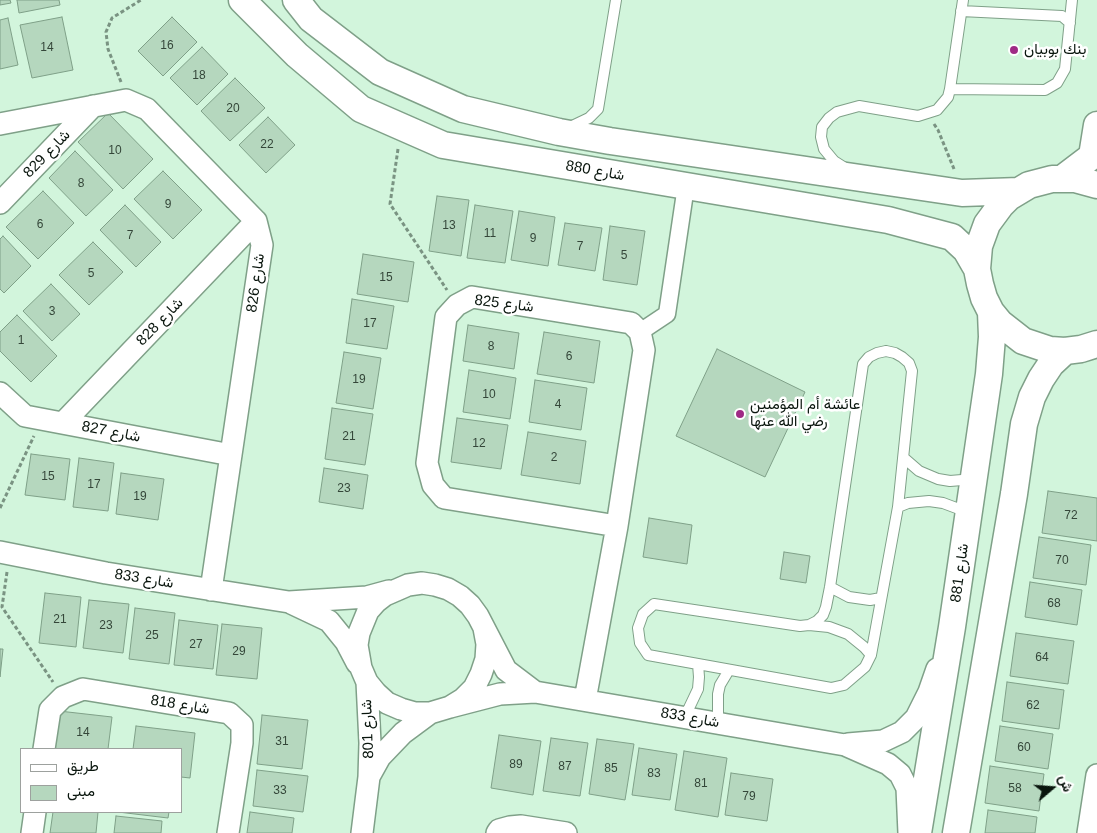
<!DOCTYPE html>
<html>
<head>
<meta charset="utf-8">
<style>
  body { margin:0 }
  #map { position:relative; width:1097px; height:833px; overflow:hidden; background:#d2f5dc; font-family:Helvetica,Vazirmatn,sans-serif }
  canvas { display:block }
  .legend { position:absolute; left:20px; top:748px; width:162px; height:65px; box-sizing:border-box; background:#fff; border:1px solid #9da19e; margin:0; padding:6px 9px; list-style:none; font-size:15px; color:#09150d }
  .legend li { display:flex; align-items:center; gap:10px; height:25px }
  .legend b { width:25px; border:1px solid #9da19e }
  .north { position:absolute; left:1027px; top:763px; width:50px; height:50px; -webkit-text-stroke:4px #fff; paint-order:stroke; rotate:72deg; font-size:14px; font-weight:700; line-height:20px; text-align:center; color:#09150d }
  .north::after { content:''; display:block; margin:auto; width:18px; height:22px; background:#09150d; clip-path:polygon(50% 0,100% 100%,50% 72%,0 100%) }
</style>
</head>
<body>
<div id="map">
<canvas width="1097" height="833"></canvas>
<ul class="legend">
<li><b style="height:6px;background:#fff"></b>طريق</li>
<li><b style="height:14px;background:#b5d7be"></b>مبنى</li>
</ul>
<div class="north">ش</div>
</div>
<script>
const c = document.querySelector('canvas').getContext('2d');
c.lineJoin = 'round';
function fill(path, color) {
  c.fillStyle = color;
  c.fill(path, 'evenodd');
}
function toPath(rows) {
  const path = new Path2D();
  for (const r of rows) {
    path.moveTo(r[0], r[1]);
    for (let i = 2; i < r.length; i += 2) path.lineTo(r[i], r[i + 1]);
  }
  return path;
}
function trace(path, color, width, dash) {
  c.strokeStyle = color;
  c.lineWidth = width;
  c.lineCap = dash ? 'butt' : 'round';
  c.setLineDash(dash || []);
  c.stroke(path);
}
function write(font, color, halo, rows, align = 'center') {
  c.font = font + ' Helvetica,Vazirmatn,sans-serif';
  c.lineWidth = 5;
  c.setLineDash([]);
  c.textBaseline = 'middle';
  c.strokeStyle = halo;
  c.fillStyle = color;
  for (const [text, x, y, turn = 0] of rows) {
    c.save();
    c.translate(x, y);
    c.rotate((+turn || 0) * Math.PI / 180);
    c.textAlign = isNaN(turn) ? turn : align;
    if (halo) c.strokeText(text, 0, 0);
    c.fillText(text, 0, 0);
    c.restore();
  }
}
const building = toPath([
  [0,0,10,0,11,3,0,5,0,0],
  [17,0,59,0,60,5,19,13,17,0],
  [62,17,73,70,32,78,20,25,62,17],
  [172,17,197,42,163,76,138,51,172,17],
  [8,18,18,65,0,69,0,20,8,18],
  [202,47,228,74,197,105,170,78,202,47],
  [235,78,265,108,230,141,201,111,235,78],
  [108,113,153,159,123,189,78,142,108,113],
  [268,117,295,145,266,173,239,145,268,117],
  [75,151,113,190,86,216,49,178,75,151],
  [163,171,202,210,173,239,134,199,163,171],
  [43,191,74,223,38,259,6,227,43,191],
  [437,196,469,200,461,256,429,251,437,196],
  [125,205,161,242,136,267,100,230,125,205],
  [475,205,513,211,505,263,467,258,475,205],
  [519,211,555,217,548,266,511,260,519,211],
  [565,223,602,228,595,271,558,265,565,223],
  [610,226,645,231,637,285,603,280,610,226],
  [3,236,31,266,4,293,0,289,0,239,3,236],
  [93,242,123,272,89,305,59,275,93,242],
  [363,254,414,262,408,302,357,294,363,254],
  [51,284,80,314,52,341,23,311,51,284],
  [352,299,394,306,387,349,346,343,352,299],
  [17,315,57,356,31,382,0,351,0,332,17,315],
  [468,325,519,333,514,369,463,361,468,325],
  [544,332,600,341,594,383,537,374,544,332],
  [717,349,805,392,765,477,676,436,717,349],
  [344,352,381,358,373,409,336,403,344,352],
  [469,370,516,378,510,419,463,412,469,370],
  [535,380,587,388,581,430,529,422,535,380],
  [332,408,373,414,365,465,325,459,332,408],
  [457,418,508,425,501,469,451,462,457,418],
  [528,432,586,441,580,484,521,475,528,432],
  [31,454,70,459,65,500,25,495,31,454],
  [79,458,114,463,108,511,73,507,79,458],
  [324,468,368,475,363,509,319,502,324,468],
  [121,473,164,479,158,520,116,514,121,473],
  [1048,491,1097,498,1097,541,1042,533,1048,491],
  [649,518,692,525,687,564,643,557,649,518],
  [1039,537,1091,545,1086,585,1033,578,1039,537],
  [784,552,810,556,806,583,780,579,784,552],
  [1030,582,1082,590,1077,625,1025,617,1030,582],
  [45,593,81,597,76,647,39,643,45,593],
  [89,600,129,604,123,653,83,648,89,600],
  [135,608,175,613,169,664,129,659,135,608],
  [179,620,218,625,213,669,174,665,179,620],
  [222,624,262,628,257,679,216,675,222,624],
  [1016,633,1074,641,1068,684,1010,676,1016,633],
  [0,649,3,649,0,677,0,649],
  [1007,682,1064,690,1059,729,1002,721,1007,682],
  [59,711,112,717,108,749,55,749,59,711],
  [262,715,308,720,302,769,257,764,262,715],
  [136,726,195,733,190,778,181,777,181,749,133,749,136,726],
  [1000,726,1053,734,1048,769,995,761,1000,726],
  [499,735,541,741,533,795,491,788,499,735],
  [551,738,588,743,580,796,543,791,551,738],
  [597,739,634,744,625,800,589,794,597,739],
  [639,748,677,754,670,800,632,795,639,748],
  [684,751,727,758,718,817,675,810,684,751],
  [990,766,1044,774,1039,811,985,803,990,766],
  [257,770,308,776,303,812,253,806,257,770],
  [731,773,773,779,767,821,725,815,731,773],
  [988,810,1037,817,1035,833,985,833,988,810],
  [53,812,98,812,96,833,50,833,53,812],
  [118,812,169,812,168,818,118,812],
  [250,812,294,818,292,833,247,833,250,812],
  [116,816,162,821,161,833,114,833,116,816]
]);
fill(building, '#b5d7be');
trace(building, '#7fa088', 1);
const service = toPath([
  [961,11,1062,16,1070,23],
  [950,89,1045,90,1057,83,1065,69,1072,0],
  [568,128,589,118,598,109,616,0],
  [845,168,834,161,824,149,821,137,822,127,829,118,837,112,859,106,918,116,937,110,948,97,950,89,963,0],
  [886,351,895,353,902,357,909,363,912,371,898,507,871,655,865,667,844,685,831,688,648,655,640,643,638,628,643,614,654,604,800,626,809,625,817,621,823,615,826,607,830,587,863,364,869,357,877,353,886,351],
  [904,458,919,471,938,479,950,481,962,480,973,477],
  [898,507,908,503,929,501,943,503,967,512],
  [830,587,849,597,870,600,881,598],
  [809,625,829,627,848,634,864,647,871,655],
  [683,717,689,708,698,689,699,677,698,664],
  [721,723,718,714,718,694,720,685,729,670]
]);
const pedestrian = toPath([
  [640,332,667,314,686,186]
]);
const minor = toPath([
  [0,124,126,100,147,109,256,221,262,245,211,590],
  [0,203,93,106],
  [0,393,25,416,231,455],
  [63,423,256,221],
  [0,552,106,573,289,602,367,597,389,591],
  [291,603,329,621,346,642,357,663],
  [484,628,487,644,486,659,481,674,474,688,463,699,450,707,430,713,415,713,401,709,387,703,376,693,367,682,361,668,357,645,359,633,368,611,376,602,385,595,408,585,422,583,435,585,448,589,460,596,470,605,478,616,506,670,535,692],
  [585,700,617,526,644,350,640,332,631,323,472,297,457,305,446,317,427,463,433,485,444,498,617,526],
  [450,707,500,694,535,692,845,745,888,764,900,774,907,788,909,833],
  [848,744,883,741,902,732,916,718,929,692,937,669],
  [44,749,50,710,63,697,83,689,229,713,242,725,242,743,228,833],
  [370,775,380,757,403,733,430,713],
  [32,833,35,812],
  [362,833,369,777,370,743,367,682],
  [497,833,499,830,510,827,521,826,566,833],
  [1088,833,1097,775]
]);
const tertiary = toPath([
  [242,0,297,55,361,109,443,145,888,220,952,237,966,250,977,269],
  [296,0,311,19,380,72,463,109,559,132,610,141,962,193,1019,191],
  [1063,178,1092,156,1097,125],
  [1097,185,1075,179,1052,179,1029,185,1009,197,1001,205,987,224,979,246,977,269,980,284,984,298,991,312,1000,323,1023,341,1050,350,1065,351,1081,349,1097,344],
  [918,833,952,627,989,374,992,337,991,312],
  [956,833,1014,494,1024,424,1032,397,1041,379,1051,364,1065,351]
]);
trace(service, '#7fa088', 12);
trace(pedestrian, '#7fa088', 19);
trace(minor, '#7fa088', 24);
trace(tertiary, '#7fa088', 29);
trace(toPath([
  [121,82,108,49,106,32,112,18,141,0],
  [934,124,938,130,954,169],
  [398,149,390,204,447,290],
  [0,508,34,436],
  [7,572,2,607,53,682]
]), '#7a9382', 3, [4, 2.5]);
trace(service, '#fff', 10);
trace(pedestrian, '#fff', 16);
trace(minor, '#fff', 21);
trace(tertiary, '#fff', 26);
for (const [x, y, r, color] of [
  [1014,50,5,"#9f2a85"],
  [740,414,5,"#9f2a85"]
]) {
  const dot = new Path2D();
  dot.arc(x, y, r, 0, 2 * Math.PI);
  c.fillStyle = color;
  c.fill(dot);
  trace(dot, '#fff', 2);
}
write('12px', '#344639', null, [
  ["16",167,46],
  ["14",47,48],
  ["18",199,76],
  ["20",233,109],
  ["22",267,145],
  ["10",115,151],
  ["8",81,184],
  ["9",168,205],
  ["6",40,225],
  ["13",449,226],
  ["11",490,234],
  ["7",130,236],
  ["9",533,239],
  ["7",580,247],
  ["5",624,256],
  ["5",91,274],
  ["15",386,278],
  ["3",52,312],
  ["17",370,324],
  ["1",21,341],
  ["8",491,347],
  ["6",569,357],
  ["19",359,380],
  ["10",489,395],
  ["4",558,405],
  ["21",349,437],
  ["12",479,444],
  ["2",554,458],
  ["15",48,477],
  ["17",94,485],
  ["23",344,489],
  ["19",140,497],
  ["72",1071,516],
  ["70",1062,561],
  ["68",1054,604],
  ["21",60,620],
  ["23",106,626],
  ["25",152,636],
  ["27",196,645],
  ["29",239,652],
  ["64",1042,658],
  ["62",1033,706],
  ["14",83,733],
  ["31",282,742],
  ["60",1024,748],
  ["89",516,765],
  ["87",565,767],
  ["85",611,769],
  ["83",654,774],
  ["81",701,784],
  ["58",1015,789],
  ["33",280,791],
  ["79",749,797]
]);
write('15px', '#09150d', '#fff', [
  ["بنك بوبيان",1024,50],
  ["عائشة أم المؤمنين",750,405],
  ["رضي الله عنها",750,422]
], 'left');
write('15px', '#09150d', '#fff', [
  ["شارع 829",47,154,-46],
  ["شارع 880",595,171,10],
  ["شارع 826",256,283,-82],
  ["شارع 825",504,304,7],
  ["شارع 828",160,322,-46],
  ["شارع 827",111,432,11],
  ["شارع 881",960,573,-82],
  ["شارع 833",144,579,9],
  ["شارع 818",180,705,9],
  ["شارع 833",690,718,10],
  ["شارع 801",368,729,-92]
]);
</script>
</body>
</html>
